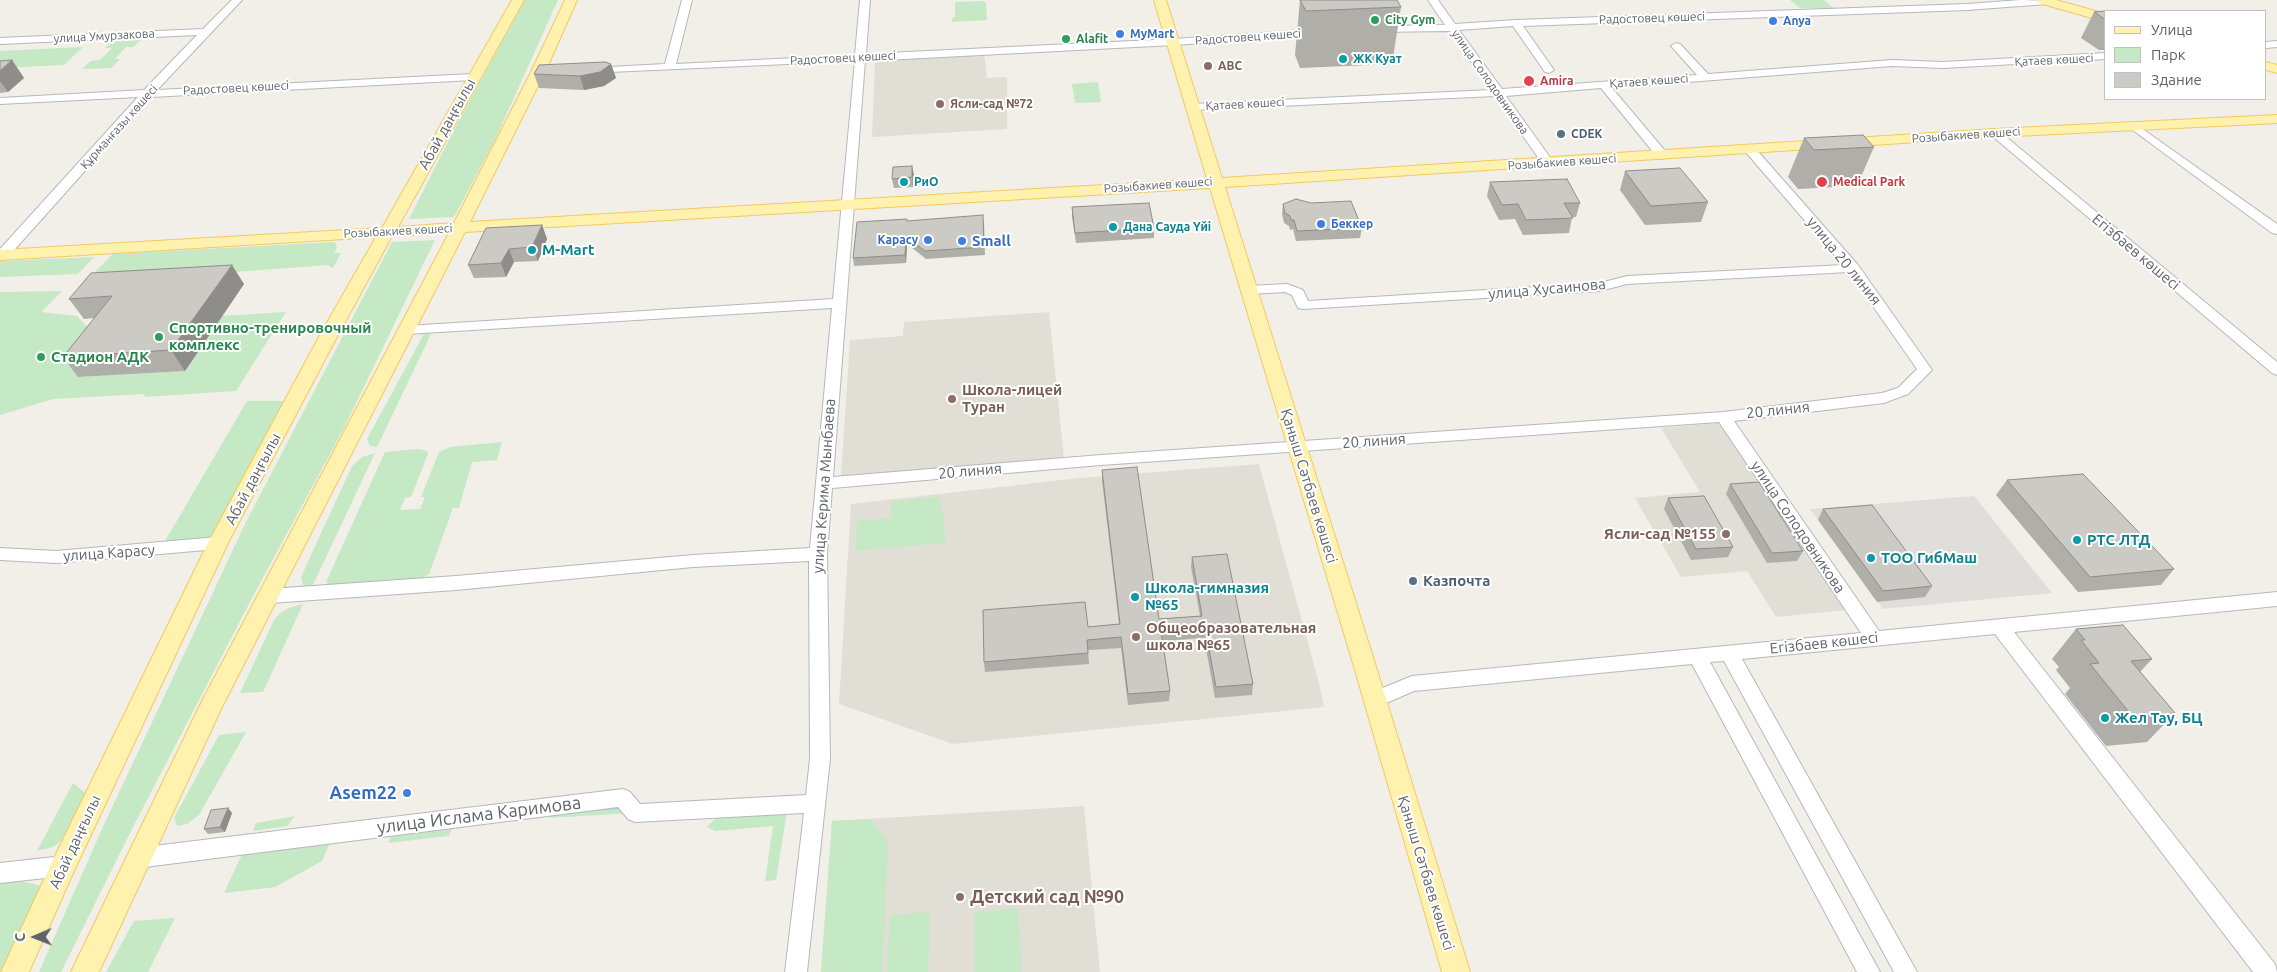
<!DOCTYPE html>
<html>
<head>
<meta charset="utf-8">
<style>
  body { margin:0 }
  #map { position:relative; width:2277px; height:972px; overflow:hidden; background:#f1efe8; font-family:Ubuntu,sans-serif }
  canvas { display:block }
  .legend { position:absolute; left:2104px; top:10px; width:162px; height:90px; box-sizing:border-box; background:#fff; border:1px solid #bfc1c3; margin:0; padding:6px 9px; list-style:none; font-size:15px; color:#5f6368 }
  .legend li { display:flex; align-items:center; gap:10px; height:25px }
  .legend b { width:25px; border:1px solid #bfc1c3 }
  .north { position:absolute; left:10px; top:912px; width:50px; height:50px; -webkit-text-stroke:4px #fff; paint-order:stroke; rotate:269deg; font-size:14px; font-weight:700; line-height:20px; text-align:center; color:#5f6368 }
  .north::after { content:''; display:block; margin:auto; width:18px; height:22px; background:#5f6368; clip-path:polygon(50% 0,100% 100%,50% 72%,0 100%) }
</style>
</head>
<body>
<div id="map">
<canvas width="2277" height="972"></canvas>
<ul class="legend">
<li><b style="height:6px;background:#fff2af"></b>Улица</li>
<li><b style="height:14px;background:#c5e8c5"></b>Парк</li>
<li><b style="height:14px;background:#cccac5"></b>Здание</li>
</ul>
<div class="north">С</div>
</div>
<script>
const c = document.querySelector('canvas').getContext('2d');
c.lineJoin = 'round';
function fill(path, color) {
  c.fillStyle = color;
  c.fill(path, 'evenodd');
}
function toPath(rows) {
  const path = new Path2D();
  for (const r of rows) {
    path.moveTo(r[0], r[1]);
    for (let i = 2; i < r.length; i += 2) path.lineTo(r[i], r[i + 1]);
  }
  return path;
}
function trace(path, color, width, dash) {
  c.strokeStyle = color;
  c.lineWidth = width;
  c.lineCap = dash ? 'butt' : 'round';
  c.setLineDash(dash || []);
  c.stroke(path);
}
function write(font, color, halo, rows, align = 'center') {
  c.font = font + ' Ubuntu,sans-serif';
  c.lineWidth = 4;
  c.setLineDash([]);
  c.textBaseline = 'middle';
  c.strokeStyle = halo;
  c.fillStyle = color;
  for (const [text, x, y, turn = 0] of rows) {
    c.save();
    c.translate(x, y);
    c.rotate((+turn || 0) * Math.PI / 180);
    c.textAlign = isNaN(turn) ? turn : align;
    if (halo) c.strokeText(text, 0, 0);
    c.fillText(text, 0, 0);
    c.restore();
  }
}
fill(toPath([
  [1974,496,2052,593,1883,609,1810,509]
]), '#e0deda');
fill(toPath([
  [984,55,987,78,1007,77,1007,129,872,137,875,60],
  [1049,312,1064,458,841,476,850,340,903,336,904,322],
  [1720,423,1847,610,1776,617,1747,571,1681,577,1635,498,1700,492,1661,428],
  [1259,464,1320,687,1324,707,953,744,839,704,851,504,1079,478],
  [1084,806,1100,972,821,972,832,821]
]), '#e1ded6');
fill(toPath([
  [525,0,558,0,494,142,454,217,409,219,458,122],
  [1790,0,1824,0,1833,8,1800,8],
  [983,1,986,3,987,20,952,22,952,18,955,17,955,2],
  [142,39,133,47,126,47,115,59,120,59,111,68,82,69,91,61,100,60,112,48,105,48,113,40],
  [83,47,64,65,0,68,0,51],
  [1098,82,1101,102,1075,103,1072,84],
  [435,240,343,430,252,598,134,825,61,972,39,972,102,829,246,522,392,242],
  [335,242,337,248,334,253,341,253,333,268,328,265,142,279,89,278,113,254],
  [94,257,78,274,0,277,0,261],
  [62,291,41,312,77,316,90,329,79,377,185,371,222,316,286,312,236,391,145,397,144,394,53,399,0,415,0,292],
  [425,332,432,332,377,447,370,446,367,439],
  [247,401,288,401,218,536,204,541,165,541],
  [502,442,497,460,472,462,459,508,453,508,429,574,423,578,329,585,326,582,385,452,418,449,427,451,428,454,411,497,405,498,400,510,420,509,425,497,421,497,439,452,450,447],
  [375,453,312,587,303,585,301,577,352,466,362,457],
  [940,497,941,513,944,513,945,543,856,551,857,521,891,518,891,501],
  [303,604,263,692,240,693,274,620,280,613,289,608],
  [246,732,199,815,187,824,177,826,174,818,219,735],
  [73,783,85,793,63,839,53,847,37,851],
  [620,804,631,813,550,818,552,810],
  [787,811,776,880,765,881,773,826,715,831,707,827,718,816],
  [295,816,287,826,253,831,256,823],
  [871,819,888,843,882,972,821,972,832,821],
  [452,829,449,836,388,843,391,836],
  [330,843,322,861,275,887,224,893,243,852],
  [20,881,42,886,0,972,0,884],
  [1018,908,1021,972,975,972,975,912],
  [930,912,928,972,887,972,890,915],
  [175,918,148,972,106,972,134,921]
]), '#c5e8c5');
trace(toPath([
  [606,808,617,807]
]), '#aadaff', 5);
const minor = toPath([
  [232,0,242,0,157,90,473,74,478,77,473,80,151,97,7,258,0,258,0,249,138,97,0,104,0,98,144,90,197,35,0,44,0,38,203,29,232,0],
  [682,0,692,0,676,64,855,55,860,0,870,0,866,54,1174,39,1318,29,1323,32,1318,35,1174,45,865,61,833,477,1101,455,1723,412,1882,393,1898,388,1917,369,1849,272,1627,284,1600,291,1303,309,1298,308,1292,295,1285,292,1250,294,1243,290,1250,286,1287,284,1303,290,1308,301,1600,283,1627,276,1843,265,1744,150,1750,146,1754,147,1858,265,1932,370,1908,394,1884,403,1734,421,1879,631,2277,592,2277,606,2014,632,2275,964,2277,972,2253,972,1995,634,1742,659,1917,972,1894,972,1724,661,1710,662,1880,972,1857,972,1692,664,1414,691,1375,708,1368,706,1365,700,1368,694,1412,676,1861,633,1719,422,1101,465,832,488,827,554,830,759,807,972,785,972,804,813,635,822,628,819,618,807,137,868,130,865,126,858,130,851,137,848,623,789,630,792,640,804,806,795,810,759,809,561,693,567,456,590,270,603,264,601,261,596,264,591,270,589,456,576,693,555,810,548,832,308,407,334,400,330,407,326,833,299,855,61,587,73,586,71,591,68,665,64,682,0],
  [1428,0,1438,0,1455,24,1516,20,1967,4,2021,0,2052,1,2047,4,1967,10,1523,26,1554,70,1549,73,1545,72,1513,26,1459,30,1502,89,1697,75,1671,46,1676,43,1680,44,1708,74,1892,60,1943,62,2106,53,2106,59,1943,68,1892,66,1612,88,1666,152,1668,155,1662,159,1658,158,1601,88,1506,96,1554,163,1548,167,1544,166,1495,96,1193,110,1187,107,1193,104,1491,90,1450,31,1375,32,1370,29,1375,26,1445,25,1428,0],
  [2277,41,2277,47,2266,48,2266,42,2277,41],
  [2134,123,2277,224,2277,234,2272,233,2130,128,2128,126,2134,123],
  [1995,130,1999,131,2277,362,2277,375,2272,373,1991,135,1989,133,1995,130],
  [218,537,224,539,227,543,224,547,218,549,56,563,0,560,0,548,56,551,218,537],
  [63,856,71,859,74,866,71,873,63,876,0,883,0,863,63,856]
]);
const major = toPath([
  [512,0,524,0,398,227,454,223,532,70,565,0,577,0,546,70,470,222,1207,179,1154,0,1166,0,1222,178,1995,129,2277,115,2277,123,1995,137,1225,187,1377,670,1470,972,1442,972,1355,670,1210,188,465,232,221,709,99,972,71,972,202,701,449,233,392,236,339,333,228,543,74,871,29,972,1,972,54,858,208,543,321,333,376,237,0,260,0,250,382,228,512,0],
  [2037,0,2056,0,2106,14,2106,22,2039,3,2037,0],
  [2266,62,2277,65,2277,73,2266,70,2266,62]
]);
trace(minor, '#b5b8bc', 2);
trace(major, '#f2c960', 2);
fill(minor, '#fff');
fill(major, '#fff2af');
fill(toPath([
  [1300,0,1397,0,1401,7,1392,64,1300,68,1295,55],
  [2106,11,2106,50,2099,50,2081,38,2094,12],
  [12,60,24,78,8,92,0,93,0,61],
  [611,64,616,78,604,86,584,90,539,88,534,74],
  [1804,138,1874,147,1857,186,1798,189,1788,177],
  [1625,171,1708,202,1701,222,1645,225,1620,190],
  [914,175,913,187,894,188,892,179],
  [1490,182,1580,203,1576,217,1572,217,1569,233,1523,235,1515,219,1499,220,1487,196],
  [1283,204,1362,228,1360,238,1296,241,1293,229,1290,230,1289,226,1284,223,1282,214],
  [1072,207,1154,228,1154,238,1076,243,1072,217],
  [907,221,984,222,985,255,926,259,907,244,906,263,854,266,853,258],
  [542,225,547,239,538,261,514,262,506,277,474,278,468,265],
  [244,284,185,371,78,377,63,357,94,318,84,319,69,299],
  [1102,470,1159,619,1200,616,1191,567,1192,557,1253,684,1252,695,1215,698,1204,638,1162,641,1170,691,1169,701,1128,705,1121,648,1088,650,1089,664,985,672,984,662,1088,627,1119,624,1102,480],
  [2007,480,2174,569,2161,585,2078,592,1996,495],
  [1730,484,1803,551,1797,561,1767,563,1726,494],
  [1668,498,1733,547,1728,557,1691,560,1664,509],
  [1823,509,1932,586,1925,597,1877,602,1818,520],
  [2076,629,2152,659,2140,672,2175,713,2147,742,2106,746,2065,694,2070,688,2056,670,2059,667,2052,659],
  [228,808,232,813,225,832,208,834,204,829]
]), '#afaea9');
fill(toPath([
  [12,60,24,78,8,92,0,81,0,71],
  [611,64,616,78,604,86,584,90,580,76],
  [912,166,914,175,913,187,912,177],
  [542,225,547,239,538,261,532,247],
  [906,237,907,244,906,263,905,255],
  [509,249,514,262,506,277,501,263],
  [232,265,244,284,185,371,171,350],
  [228,808,232,813,225,832,220,827]
]), '#8f8d8a');
const building = toPath([
  [1300,0,1397,0,1401,7,1306,11,1300,0],
  [2106,11,2106,20,2094,12,2106,11],
  [12,60,0,71,0,61,12,60],
  [605,62,611,64,600,72,580,76,534,74,539,65,605,62],
  [1863,135,1874,147,1814,150,1804,138,1863,135],
  [912,166,912,177,892,179,893,167,912,166],
  [1680,168,1708,202,1651,206,1625,171,1680,168],
  [1567,179,1580,203,1564,203,1573,218,1526,220,1518,204,1502,205,1490,182,1567,179],
  [1296,199,1311,203,1351,201,1362,228,1297,231,1294,220,1291,220,1290,216,1285,213,1283,204,1296,199],
  [1149,203,1154,228,1075,233,1072,207,1149,203],
  [983,215,984,247,925,251,906,237,905,255,853,258,857,222,907,219,907,221,983,215],
  [542,225,532,247,509,249,501,263,468,265,486,228,542,225],
  [232,265,171,350,63,357,112,296,69,299,91,273,232,265],
  [1137,467,1159,619,1202,616,1192,557,1227,554,1253,684,1216,687,1205,628,1161,631,1170,691,1128,694,1121,637,1087,640,1088,653,984,662,983,610,1085,602,1088,627,1120,624,1102,470,1137,467],
  [2083,474,2174,569,2090,577,2007,480,2083,474],
  [1759,482,1803,551,1772,553,1730,484,1759,482],
  [1704,496,1733,547,1696,549,1668,498,1704,496],
  [1872,505,1932,586,1883,591,1823,509,1872,505],
  [2123,625,2152,659,2131,661,2175,713,2133,717,2090,664,2099,663,2081,640,2085,640,2076,629,2123,625],
  [228,808,220,827,204,829,211,810,228,808]
]);
fill(building, '#cccac5');
trace(building, '#8f8d8a', 1);
for (const [x, y, r, color] of [
  [1375,20,5,"#2e9e5b"],
  [1773,21,5,"#3f7fe0"],
  [1120,34,5,"#3f7fe0"],
  [1066,39,5,"#2e9e5b"],
  [1343,59,5,"#0f9aa8"],
  [1208,66,5,"#8d6e63"],
  [1529,81,6,"#e0444e"],
  [940,104,5,"#8d6e63"],
  [1561,134,5,"#5c6f8a"],
  [904,182,5,"#0f9aa8"],
  [1822,182,6,"#e0444e"],
  [1321,224,5,"#3f7fe0"],
  [1113,227,5,"#0f9aa8"],
  [928,240,5,"#3f7fe0"],
  [962,241,5,"#3f7fe0"],
  [532,250,5,"#0f9aa8"],
  [159,337,5,"#2e9e5b"],
  [41,357,5,"#2e9e5b"],
  [952,399,5,"#8d6e63"],
  [1726,534,5,"#8d6e63"],
  [2077,540,5,"#0f9aa8"],
  [1871,558,5,"#0f9aa8"],
  [1413,581,5,"#5c6f8a"],
  [1135,597,5,"#0f9aa8"],
  [1136,637,5,"#8d6e63"],
  [2105,718,5,"#0f9aa8"],
  [407,793,5,"#3f7fe0"],
  [960,897,5,"#8d6e63"]
]) {
  const dot = new Path2D();
  dot.arc(x, y, r, 0, 2 * Math.PI);
  c.fillStyle = color;
  c.fill(dot);
  trace(dot, '#fff', 2);
}
write('12px', '#5f6368', '#fff', [
  ["Радостовец көшесі",1652,18,-2],
  ["улица Умурзакова",104,36,-3],
  ["Радостовец көшесі",1248,37,-4],
  ["Радостовец көшесі",843,58,-3],
  ["Қатаев көшесі",2054,60,-3],
  ["Қатаев көшесі",1649,81,-4],
  ["улица Солодовникова",1490,82,55],
  ["Радостовец көшесі",236,88,-3],
  ["Қатаев көшесі",1245,104,-3],
  ["Құрманғазы көшесі",119,127,-48],
  ["Розыбакиев көшесі",1966,135,-4],
  ["Розыбакиев көшесі",1562,162,-4],
  ["Розыбакиев көшесі",1158,185,-4],
  ["Розыбакиев көшесі",398,231,-3]
]);
write('bold 12px', '#27864d', '#fff', [
  ["City Gym",1385,20],
  ["Alafit",1076,39]
], 'left');
write('bold 12px', '#366cbe', '#fff', [
  ["Anya",1783,21],
  ["MyMart",1130,34],
  ["Беккер",1331,224],
  ["Карасу",918,240,"right"]
], 'left');
write('bold 12px', '#0d838f', '#fff', [
  ["ЖК Куат",1353,59],
  ["РиО",914,182],
  ["Дана Сауда Үйі",1123,227]
], 'left');
write('bold 12px', '#785e54', '#fff', [
  ["ABC",1218,66],
  ["Ясли-сад №72",950,104]
], 'left');
write('bold 12px', '#be3a42', '#fff', [
  ["Amira",1540,81],
  ["Medical Park",1833,182]
], 'left');
write('bold 12px', '#4e5e75', '#fff', [
  ["CDEK",1571,134]
], 'left');
write('15px', '#5f6368', '#fff', [
  ["Абай даңғылы",447,124,-61],
  ["Егізбаев көшесі",2136,252,40],
  ["улица 20 линия",1844,261,51],
  ["улица Хусаинова",1547,289,-5],
  ["20 линия",1778,410,-6],
  ["20 линия",1374,441,-4],
  ["20 линия",970,471,-5],
  ["Абай даңғылы",253,479,-62],
  ["улица Керима Мынбаева",824,486,-86],
  ["Қаныш Сәтбаев көшесі",1309,486,73],
  ["улица Солодовникова",1798,527,56],
  ["улица Карасу",109,553,-4],
  ["Егізбаев көшесі",1824,643,-6],
  ["Абай даңғылы",75,842,-65],
  ["Қаныш Сәтбаев көшесі",1426,873,73]
]);
write('bold 15px', '#366cbe', '#fff', [
  ["Small",972,241]
], 'left');
write('bold 15px', '#0d838f', '#fff', [
  ["M-Mart",542,250],
  ["РТС ЛТД",2087,540],
  ["ТОО ГибМаш",1881,558],
  ["Школа-гимназия",1145,588],
  ["№65",1145,605],
  ["Жел Тау, БЦ",2115,718]
], 'left');
write('bold 15px', '#27864d', '#fff', [
  ["Спортивно-тренировочный",169,328],
  ["комплекс",169,345],
  ["Стадион АДК",51,357]
], 'left');
write('bold 15px', '#785e54', '#fff', [
  ["Школа-лицей",962,390],
  ["Туран",962,407],
  ["Ясли-сад №155",1716,534,"right"],
  ["Общеобразовательная",1146,628],
  ["школа №65",1146,645]
], 'left');
write('bold 15px', '#4e5e75', '#fff', [
  ["Казпочта",1423,581]
], 'left');
write('bold 18px', '#366cbe', '#fff', [
  ["Asem22",397,793]
], 'right');
write('18px', '#5f6368', '#fff', [
  ["улица Ислама Каримова",479,815,-7]
]);
write('bold 18px', '#785e54', '#fff', [
  ["Детский сад №90",970,897]
], 'left');
</script>
</body>
</html>
